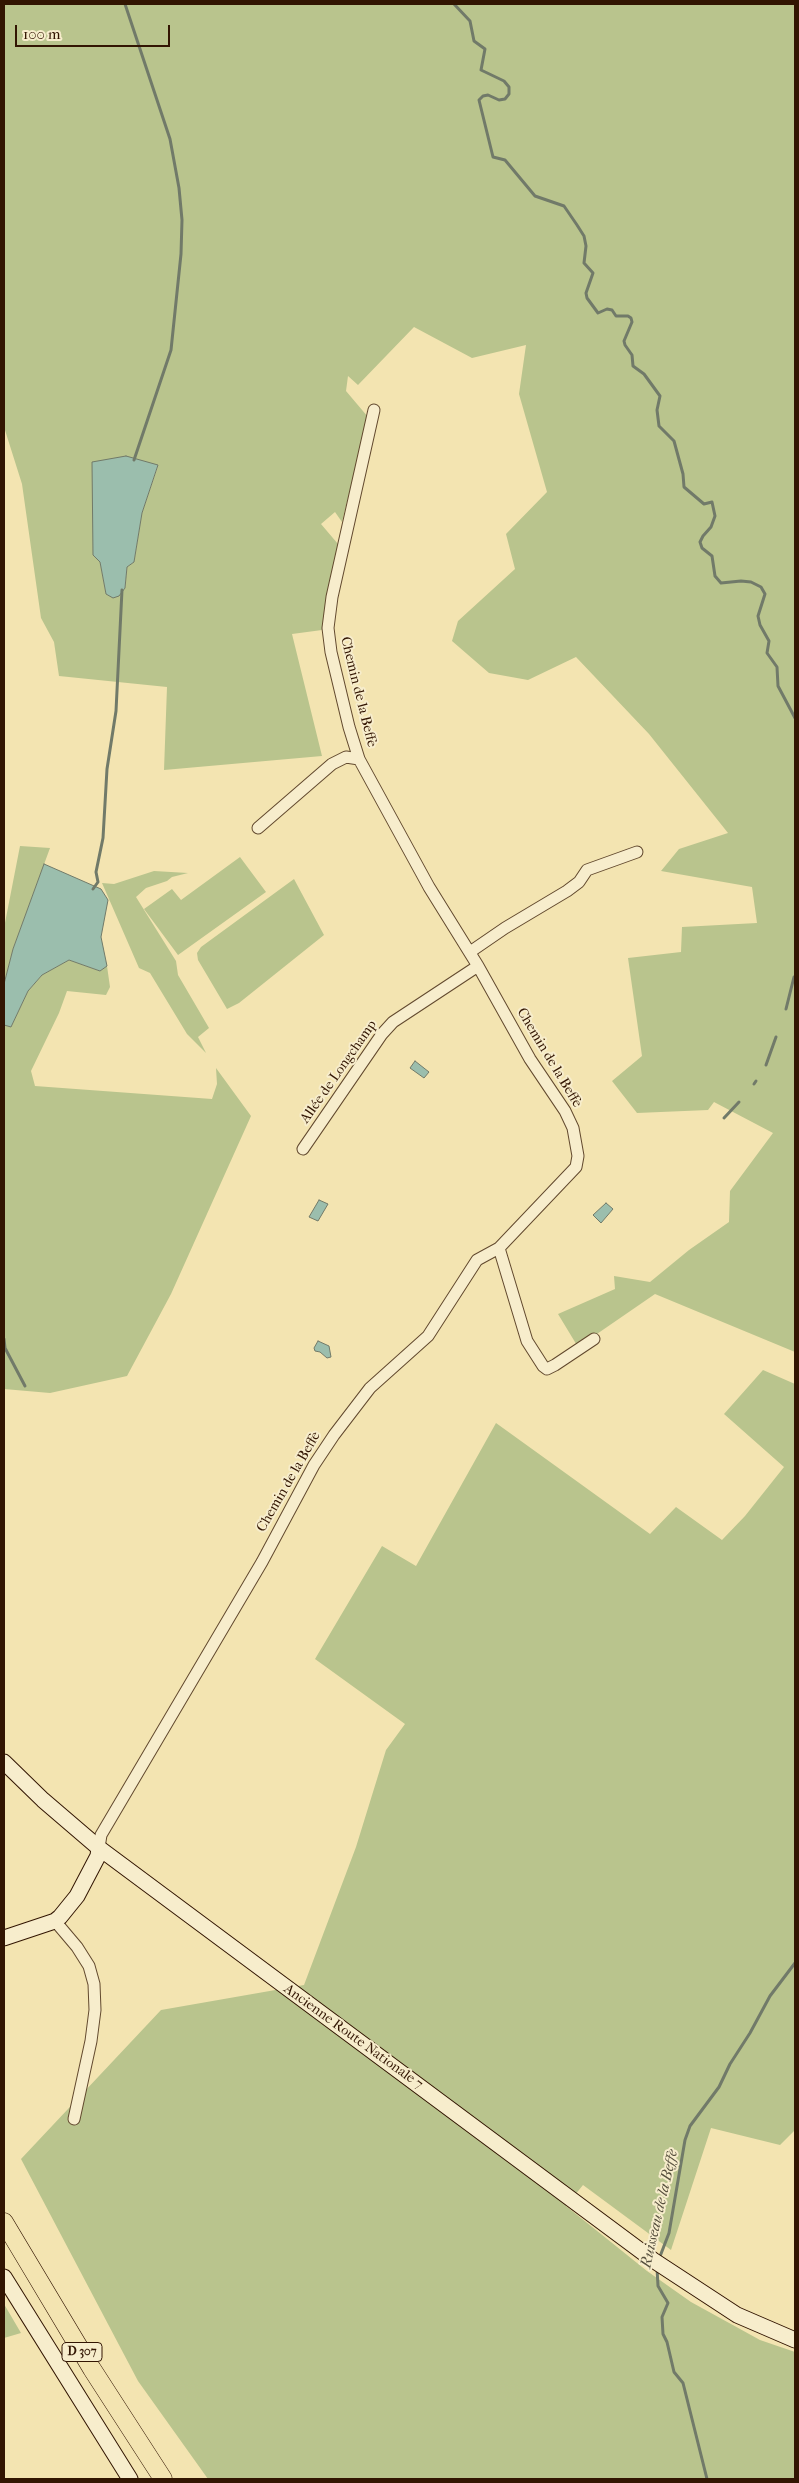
<!DOCTYPE html>
<html>
<head>
<meta charset="utf-8">
<style>
  body { margin:0 }
  #map { position:relative; width:799px; height:2483px; overflow:hidden; background:#f3e4b1; font-family:"IM FELL French Canon",serif }
  canvas { display:block }
  .frame { position:absolute; inset:0; border:5px solid #321502; pointer-events:none }
  .scale { position:absolute; left:15px; top:25px; width:155px; height:22px; box-sizing:border-box; border:2px solid #321502; border-top:0; padding-left:6px; font-size:15px; line-height:18px; white-space:nowrap; color:#321502; -webkit-text-stroke:4px #f7edcc; paint-order:stroke }
</style>
</head>
<body>
<div id="map">
<canvas width="799" height="2483"></canvas>
<div class="frame"></div>
<div class="scale">100 m</div>
</div>
<script>
const c = document.querySelector('canvas').getContext('2d');
c.lineJoin = 'round';
function fill(path, color) {
  c.fillStyle = color;
  c.fill(path, 'evenodd');
}
function toPath(rows) {
  const path = new Path2D();
  for (const r of rows) {
    path.moveTo(r[0], r[1]);
    for (let i = 2; i < r.length; i += 2) path.lineTo(r[i], r[i + 1]);
  }
  return path;
}
function trace(path, color, width, dash) {
  c.strokeStyle = color;
  c.lineWidth = width;
  c.lineCap = dash ? 'butt' : 'round';
  c.setLineDash(dash || []);
  c.stroke(path);
}
function write(font, color, halo, rows, align = 'center') {
  c.font = font + ' "IM FELL French Canon",serif';
  c.lineWidth = 4;
  c.setLineDash([]);
  c.textBaseline = 'middle';
  c.strokeStyle = halo;
  c.fillStyle = color;
  for (const [text, x, y, turn = 0] of rows) {
    c.save();
    c.translate(x, y);
    c.rotate((+turn || 0) * Math.PI / 180);
    c.textAlign = isNaN(turn) ? turn : align;
    if (halo) c.strokeText(text, 0, 0);
    c.fillText(text, 0, 0);
    c.restore();
  }
}
fill(toPath([
  [4,4,795,4,795,1352,655,1294,578,1347,558,1314,615,1289,614,1276,650,1282,689,1250,729,1222,730,1191,773,1133,714,1102,708,1110,637,1113,612,1081,642,1056,628,958,681,952,682,927,757,923,752,887,661,871,679,849,728,833,649,734,576,657,528,680,489,673,452,641,458,621,515,569,506,534,547,492,519,394,526,345,472,358,414,327,358,385,348,376,346,391,368,417,342,522,335,512,321,524,338,544,322,630,292,634,322,756,164,770,167,687,59,676,54,642,41,618,22,484,4,427],
  [158,466,142,513,134,562,127,567,125,588,119,596,106,594,100,562],
  [20,846,50,848,13,949,4,984,4,928],
  [240,857,266,892,178,955,144,909,172,889,181,900],
  [154,871,188,873,172,877,167,881,146,888,136,897,176,961,178,975,209,1028,198,1037,206,1053,187,1034,150,973,139,968,102,883,114,884],
  [294,879,324,935,239,1003,227,1009,198,960,197,953,201,947],
  [69,960,100,971,107,966,110,987,106,995,67,991,59,1013,31,1071,35,1086,212,1099,217,1084,216,1068,251,1116,171,1294,127,1376,50,1393,4,1389,4,1025,11,1027,28,991,42,975],
  [763,1370,795,1384,795,2130,780,2145,711,2128,671,2250,583,2185,566,2206,647,2271,691,2302,760,2340,795,2352,795,2479,208,2479,138,2381,21,2159,161,2010,304,1985,356,1847,386,1750,405,1724,315,1659,382,1546,416,1566,496,1423,650,1534,676,1507,722,1540,745,1516,784,1467,724,1414],
  [4,2304,21,2333,4,2338]
]), '#b9c48d');
const water = toPath([
  [126,456,158,465,142,513,134,562,127,567,125,588,119,596,113,598,106,594,100,562,93,555,92,462,126,456],
  [44,864,101,889,108,900,101,937,107,966,100,971,69,960,42,975,28,991,11,1027,4,1025,4,984,13,949,44,864],
  [415,1061,429,1072,424,1078,410,1068,415,1061],
  [319,1200,328,1204,318,1221,309,1217,319,1200],
  [606,1203,613,1209,601,1223,593,1215,606,1203],
  [318,1341,329,1346,331,1357,327,1358,320,1352,315,1351,314,1348,318,1341]
]);
fill(water, '#9bbead');
trace(water, '#717a69', 1);
trace(toPath([
  [125,4,170,139,179,188,182,220,181,254,171,350,134,460],
  [454,4,470,21,474,41,485,49,481,70,504,81,509,87,509,94,505,99,499,100,488,95,483,96,479,100,493,157,505,160,535,196,564,206,577,225,584,236,586,246,584,263,593,273,586,293,587,298,598,313,607,309,612,310,616,316,628,316,631,318,632,322,624,341,625,345,632,355,633,366,644,374,660,396,657,410,659,426,674,441,683,474,684,487,704,504,712,502,715,516,711,527,703,536,700,542,702,548,712,556,715,576,721,583,741,581,751,582,761,587,765,594,758,616,760,625,769,641,767,653,777,667,778,686,795,718],
  [93,889,98,882,96,872,103,838,107,769,116,711,122,590],
  [786,1009,794,977],
  [766,1065,776,1037],
  [754,1084,756,1081],
  [724,1118,739,1102],
  [4,1339,5,1348,25,1386],
  [659,2259,669,2233,685,2140,690,2126,719,2087,730,2064,750,2033,770,1996,795,1963],
  [657,2268,658,2286,668,2303,662,2317,663,2334,667,2342,674,2372,683,2383,707,2479]
]), '#717a69', 3);
const street = toPath([
  [258,828,332,764,346,757,359,759],
  [470,952,505,928,567,891,579,882,587,870,637,852],
  [303,1149,382,1034,393,1022,478,966],
  [499,1248,527,1341,543,1366,547,1369,555,1365,594,1339],
  [99,1848,101,1835,262,1562,314,1465,334,1435,370,1388,428,1336,477,1260,499,1248,576,1167,578,1156,573,1128,565,1111,530,1059,478,966,429,887,359,759,349,727,331,652,328,628,332,597,374,410],
  [55,1921,77,1947,89,1966,94,1984,95,2010,91,2041,74,2119]
]);
const secondary = toPath([
  [4,1762,43,1800,99,1848,653,2260,737,2315,795,2340],
  [4,1938,55,1921,60,1917,77,1896,98,1856,99,1848],
  [4,2277,130,2479]
]);
const primary = toPath([
  [4,2222,92,2369,163,2479]
]);
trace(street, '#62492e', 13);
trace(secondary, '#321502', 17);
trace(primary, '#321502', 19);
trace(street, '#f7edcc', 11);
trace(secondary, '#f7edcc', 15);
trace(primary, '#f3e4b1', 18);
for (const [x, y, w] of [
  [82,2352,40]
]) {
  const box = new Path2D();
  box.roundRect(x - w / 2, y - 9.5, w, 19, 4);
  c.fillStyle = '#f7edcc';
  c.fill(box);
  trace(box, '#321502', 1);
}
write('bold 12px', '#321502', null, [
  ["D 307",82,2352]
]);
write('14px', '#321502', '#f7edcc', [
  ["Chemin de la Beffe",358,692,76],
  ["Chemin de la Beffe",549,1058,59],
  ["Allée de Longchamp",339,1072,-55],
  ["Chemin de la Beffe",289,1482,-60],
  ["Ancienne Route Nationale 7",353,2037,36]
]);
write('italic 15px', '#57503e', '#f7edcc', [
  ["Ruisseau de la Beffe",660,2209,-77]
]);
</script>
</body>
</html>
